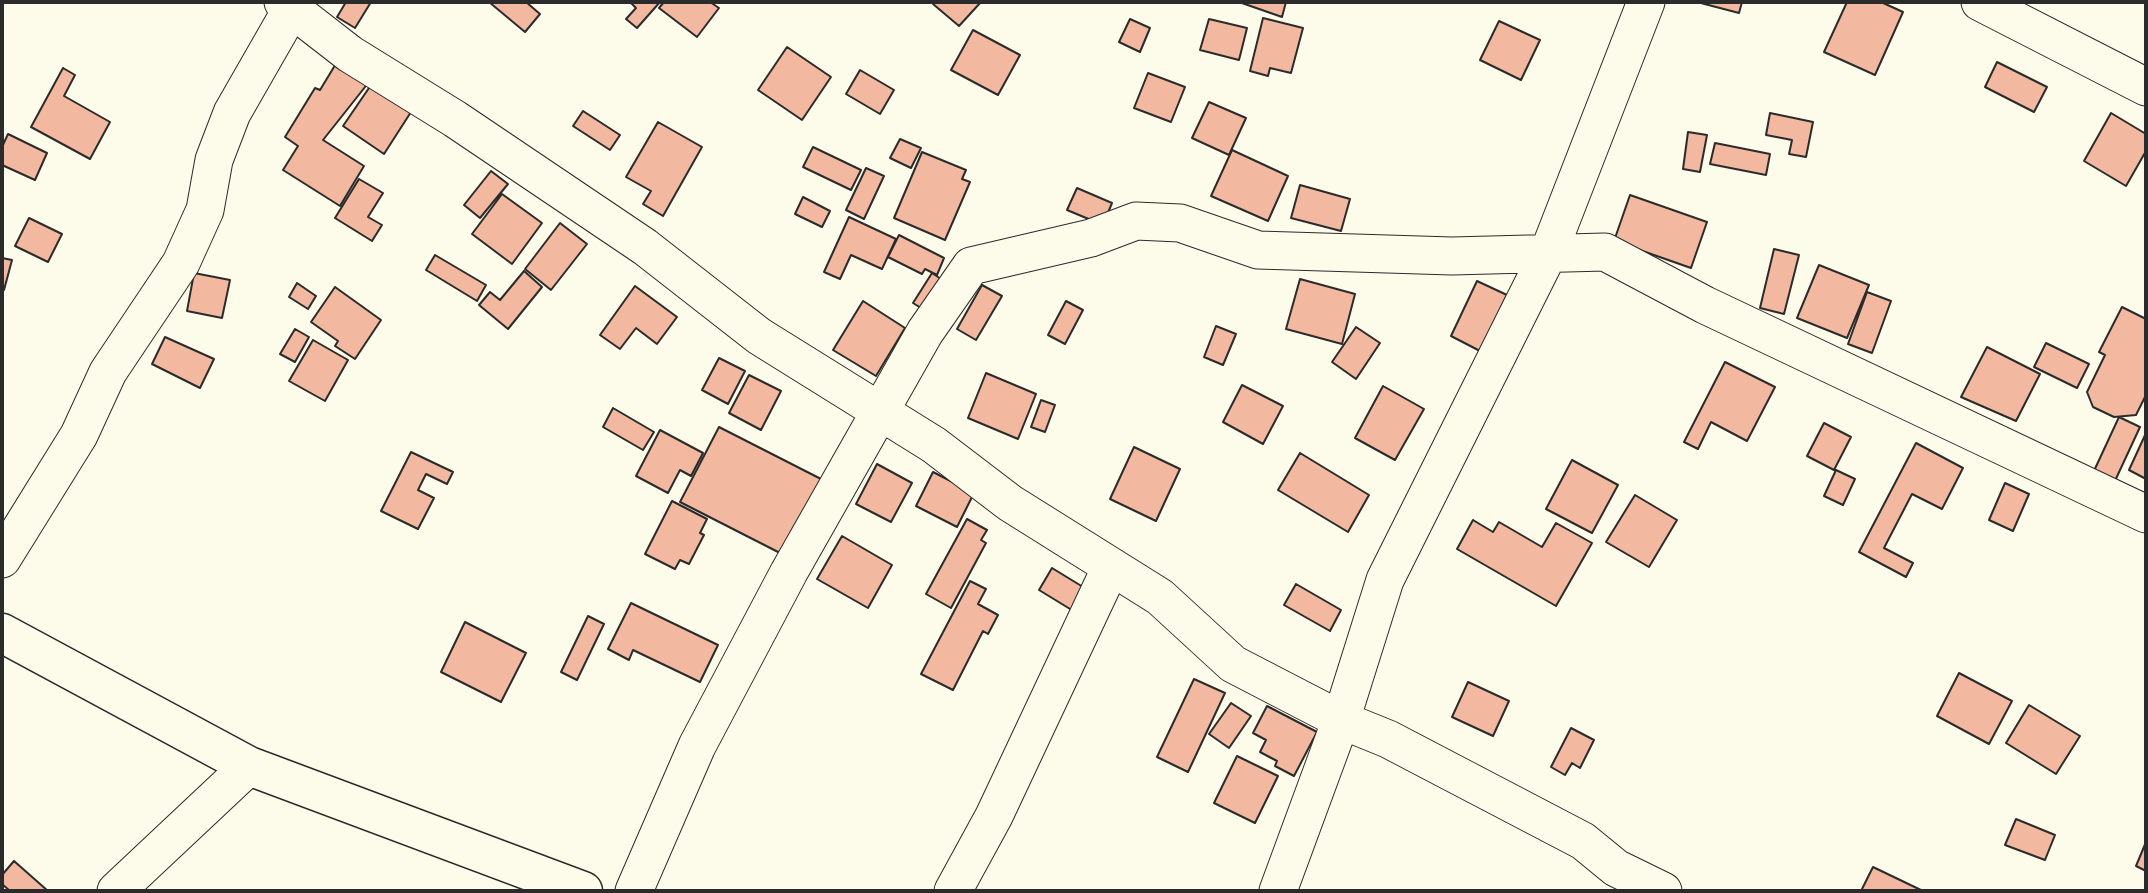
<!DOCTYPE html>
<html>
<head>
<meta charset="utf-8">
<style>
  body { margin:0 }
  #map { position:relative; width:2148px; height:893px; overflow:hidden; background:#fdfbea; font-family:"Open Sans",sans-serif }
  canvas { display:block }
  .frame { position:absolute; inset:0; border:4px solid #2b2b2b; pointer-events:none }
</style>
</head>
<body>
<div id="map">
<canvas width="2148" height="893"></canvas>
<div class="frame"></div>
</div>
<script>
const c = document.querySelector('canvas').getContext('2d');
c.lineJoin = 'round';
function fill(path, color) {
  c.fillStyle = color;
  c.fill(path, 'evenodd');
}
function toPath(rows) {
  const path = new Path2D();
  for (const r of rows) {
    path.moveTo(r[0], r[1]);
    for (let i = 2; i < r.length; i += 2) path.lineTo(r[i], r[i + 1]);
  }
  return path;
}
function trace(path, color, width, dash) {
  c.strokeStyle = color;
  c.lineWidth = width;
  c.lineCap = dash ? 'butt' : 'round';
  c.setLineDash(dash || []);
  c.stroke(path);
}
const building = toPath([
  [346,2,371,2,355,28,337,17,346,2],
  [489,2,526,2,540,14,525,32,489,2],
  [630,2,660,2,637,28,626,19,636,8,630,2],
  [664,2,710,2,719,8,697,37,659,8,664,2],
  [935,2,981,2,959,26,933,4,935,2],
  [1239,2,1286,2,1282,17,1239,2],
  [1697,2,1742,2,1739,13,1697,2],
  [1847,2,1881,2,1903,12,1875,75,1824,52,1847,2],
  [1263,18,1303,28,1291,73,1270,68,1268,76,1250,71,1263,18],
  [1130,19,1150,28,1140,52,1119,42,1130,19],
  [1209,19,1247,28,1239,60,1200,50,1209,19],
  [1499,21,1540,40,1521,80,1480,60,1499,21],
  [973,30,1020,55,998,95,951,70,973,30],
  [787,47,831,77,802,120,758,90,787,47],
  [337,62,369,82,323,140,364,166,340,206,283,170,298,146,285,137,315,88,320,90,337,62],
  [1997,62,2047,87,2034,112,1985,87,1997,62],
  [63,68,75,75,64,96,110,122,90,159,31,127,63,68],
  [860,70,894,90,880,114,846,94,860,70],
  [1148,73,1185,87,1171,122,1134,108,1148,73],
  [371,85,411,112,384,154,343,126,371,85],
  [1209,102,1246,118,1229,155,1192,138,1209,102],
  [583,111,620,135,610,150,573,126,583,111],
  [1770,113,1813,122,1806,157,1789,154,1792,140,1766,135,1770,113],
  [2111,113,2146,134,2146,151,2126,186,2084,161,2111,113],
  [658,122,702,147,663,216,643,204,651,191,626,177,658,122],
  [1688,132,1707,135,1700,172,1683,169,1688,132],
  [8,134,47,153,35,180,2,165,2,147,8,134],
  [900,139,921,148,911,168,890,158,900,139],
  [1715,143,1770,154,1766,175,1710,164,1715,143],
  [813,147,861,170,851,190,803,167,813,147],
  [1232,150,1288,176,1268,221,1211,196,1232,150],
  [922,152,966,170,962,179,970,182,945,240,894,218,922,152],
  [866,168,884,176,864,219,846,210,866,168],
  [491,171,508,184,480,218,464,205,491,171],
  [359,179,383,193,368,217,382,225,372,241,335,218,359,179],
  [1300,185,1350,199,1341,231,1291,218,1300,185],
  [1077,188,1112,203,1103,225,1067,210,1077,188],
  [502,194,542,223,512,264,472,234,502,194],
  [1630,195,1707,222,1691,268,1614,241,1630,195],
  [803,197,830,211,822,227,795,214,803,197],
  [849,217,896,239,882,269,851,255,840,279,824,272,849,217],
  [29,218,62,234,48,262,15,246,29,218],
  [560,223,587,244,551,290,525,269,560,223],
  [899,235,944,258,937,275,925,269,922,274,888,257,899,235],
  [1774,249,1799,255,1784,314,1760,308,1774,249],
  [435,255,486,285,477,301,426,270,435,255],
  [2,258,12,260,4,290,2,289,2,258],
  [1819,265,1869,285,1847,338,1797,318,1819,265],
  [524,271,542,287,508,329,479,305,490,292,500,300,524,271],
  [194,273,230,280,222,318,187,311,194,273],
  [932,273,947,283,929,313,913,303,932,273],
  [1300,279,1355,294,1342,344,1286,329,1300,279],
  [1477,281,1507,295,1480,351,1451,336,1477,281],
  [297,283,316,296,308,309,289,297,297,283],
  [982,285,1002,296,976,340,957,329,982,285],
  [635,286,677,317,657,344,636,328,620,349,600,335,635,286],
  [335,287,381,320,355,359,335,346,338,341,311,322,335,287],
  [1867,292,1891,301,1872,353,1848,344,1867,292],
  [863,301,905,328,876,376,833,350,863,301],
  [1066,301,1083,310,1065,344,1048,335,1066,301],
  [2122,307,2146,319,2146,395,2136,415,2114,417,2093,407,2087,392,2105,355,2099,352,2122,307],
  [1216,326,1236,334,1223,365,1204,357,1216,326],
  [1356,327,1380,343,1356,379,1332,362,1356,327],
  [295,329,309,337,295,362,280,354,295,329],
  [165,337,214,359,200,388,152,364,165,337],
  [313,340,348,360,325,401,289,381,313,340],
  [2046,343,2089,364,2077,388,2034,367,2046,343],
  [1987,347,2040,374,2016,421,1961,397,1987,347],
  [719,358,745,371,728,404,702,390,719,358],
  [1725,362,1775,387,1747,441,1711,422,1698,449,1684,442,1725,362],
  [986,373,1036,394,1018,439,968,418,986,373],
  [749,375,781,391,761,430,729,413,749,375],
  [1242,385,1283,406,1263,444,1223,422,1242,385],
  [1383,386,1424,409,1395,460,1355,438,1383,386],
  [1041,400,1055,405,1045,432,1031,427,1041,400],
  [613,408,654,432,643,450,603,427,613,408],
  [2119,417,2140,427,2114,483,2093,473,2119,417],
  [1824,423,1851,437,1834,470,1807,456,1824,423],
  [719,427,821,479,782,554,680,502,719,427],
  [660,430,703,453,691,476,680,470,668,493,636,476,660,430],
  [2146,433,2146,479,2129,470,2146,433],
  [1916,443,1963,468,1942,509,1912,494,1884,548,1913,563,1906,577,1859,552,1916,443],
  [1134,447,1180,469,1156,521,1110,499,1134,447],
  [411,452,453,472,447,484,426,474,418,490,434,498,418,529,381,511,411,452],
  [1300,453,1369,495,1348,532,1278,490,1300,453],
  [1572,460,1618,485,1592,533,1546,509,1572,460],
  [877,464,912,483,891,522,856,504,877,464],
  [1836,470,1855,479,1843,505,1824,496,1836,470],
  [933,472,974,493,957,527,916,506,933,472],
  [2005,483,2029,494,2013,531,1989,520,2005,483],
  [1635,495,1677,520,1649,567,1606,542,1635,495],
  [672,501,707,519,700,533,704,535,689,564,680,560,675,569,645,554,672,501],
  [967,519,987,530,981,540,986,543,951,608,926,594,967,519],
  [1473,520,1493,532,1499,522,1542,547,1556,523,1592,543,1556,606,1457,549,1473,520],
  [842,536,892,565,868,608,817,579,842,536],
  [1052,568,1088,590,1075,612,1039,590,1052,568],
  [970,581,986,589,978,604,998,615,988,634,983,631,953,690,921,674,970,581],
  [1296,584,1341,610,1330,631,1284,605,1296,584],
  [631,603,718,645,700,682,633,650,629,660,608,649,631,603],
  [588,616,604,624,577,680,561,672,588,616],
  [465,622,526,653,501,702,441,672,465,622],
  [1959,673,2012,701,1989,744,1937,716,1959,673],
  [1194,679,1225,693,1188,772,1157,757,1194,679],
  [1468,682,1509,701,1493,736,1452,717,1468,682],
  [1231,703,1251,716,1229,748,1209,734,1231,703],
  [2029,705,2080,736,2056,774,2006,743,2029,705],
  [1267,706,1317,732,1294,776,1275,766,1277,761,1260,752,1266,740,1253,733,1267,706],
  [1571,728,1594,740,1580,768,1572,763,1565,775,1551,767,1571,728],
  [1237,756,1278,776,1255,823,1214,803,1237,756],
  [2016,819,2055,835,2045,860,2005,845,2016,819],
  [2146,842,2146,871,2136,866,2146,842],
  [14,861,48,891,10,891,2,884,2,875,14,861],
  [1873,867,1923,891,1861,891,1873,867]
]);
fill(building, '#f2b8a0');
trace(building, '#2b2b2b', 2);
const minor = toPath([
  [283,2,350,54,455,119,645,247,759,336,934,445,1010,503,1160,597,1233,664,1341,720,1388,739,1583,841,1616,868,1663,891],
  [1980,2,2146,87],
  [2,559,79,435,108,372,181,263,205,210,214,160,232,113,291,10],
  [116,891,249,766],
  [634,891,697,746,789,572,925,332,971,266,1091,238,1136,221,1180,223,1258,250,1452,256,1605,252,1705,305,2146,514],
  [953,891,994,816,1110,569],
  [1278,891,1341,720,1385,580,1548,254,1646,2]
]);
const major = toPath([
  [2,633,249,766,583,891]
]);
trace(minor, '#2b2b2b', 39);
trace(major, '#2b2b2b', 41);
trace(minor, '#fdfbea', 37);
trace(major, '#fdfbea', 38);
</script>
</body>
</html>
